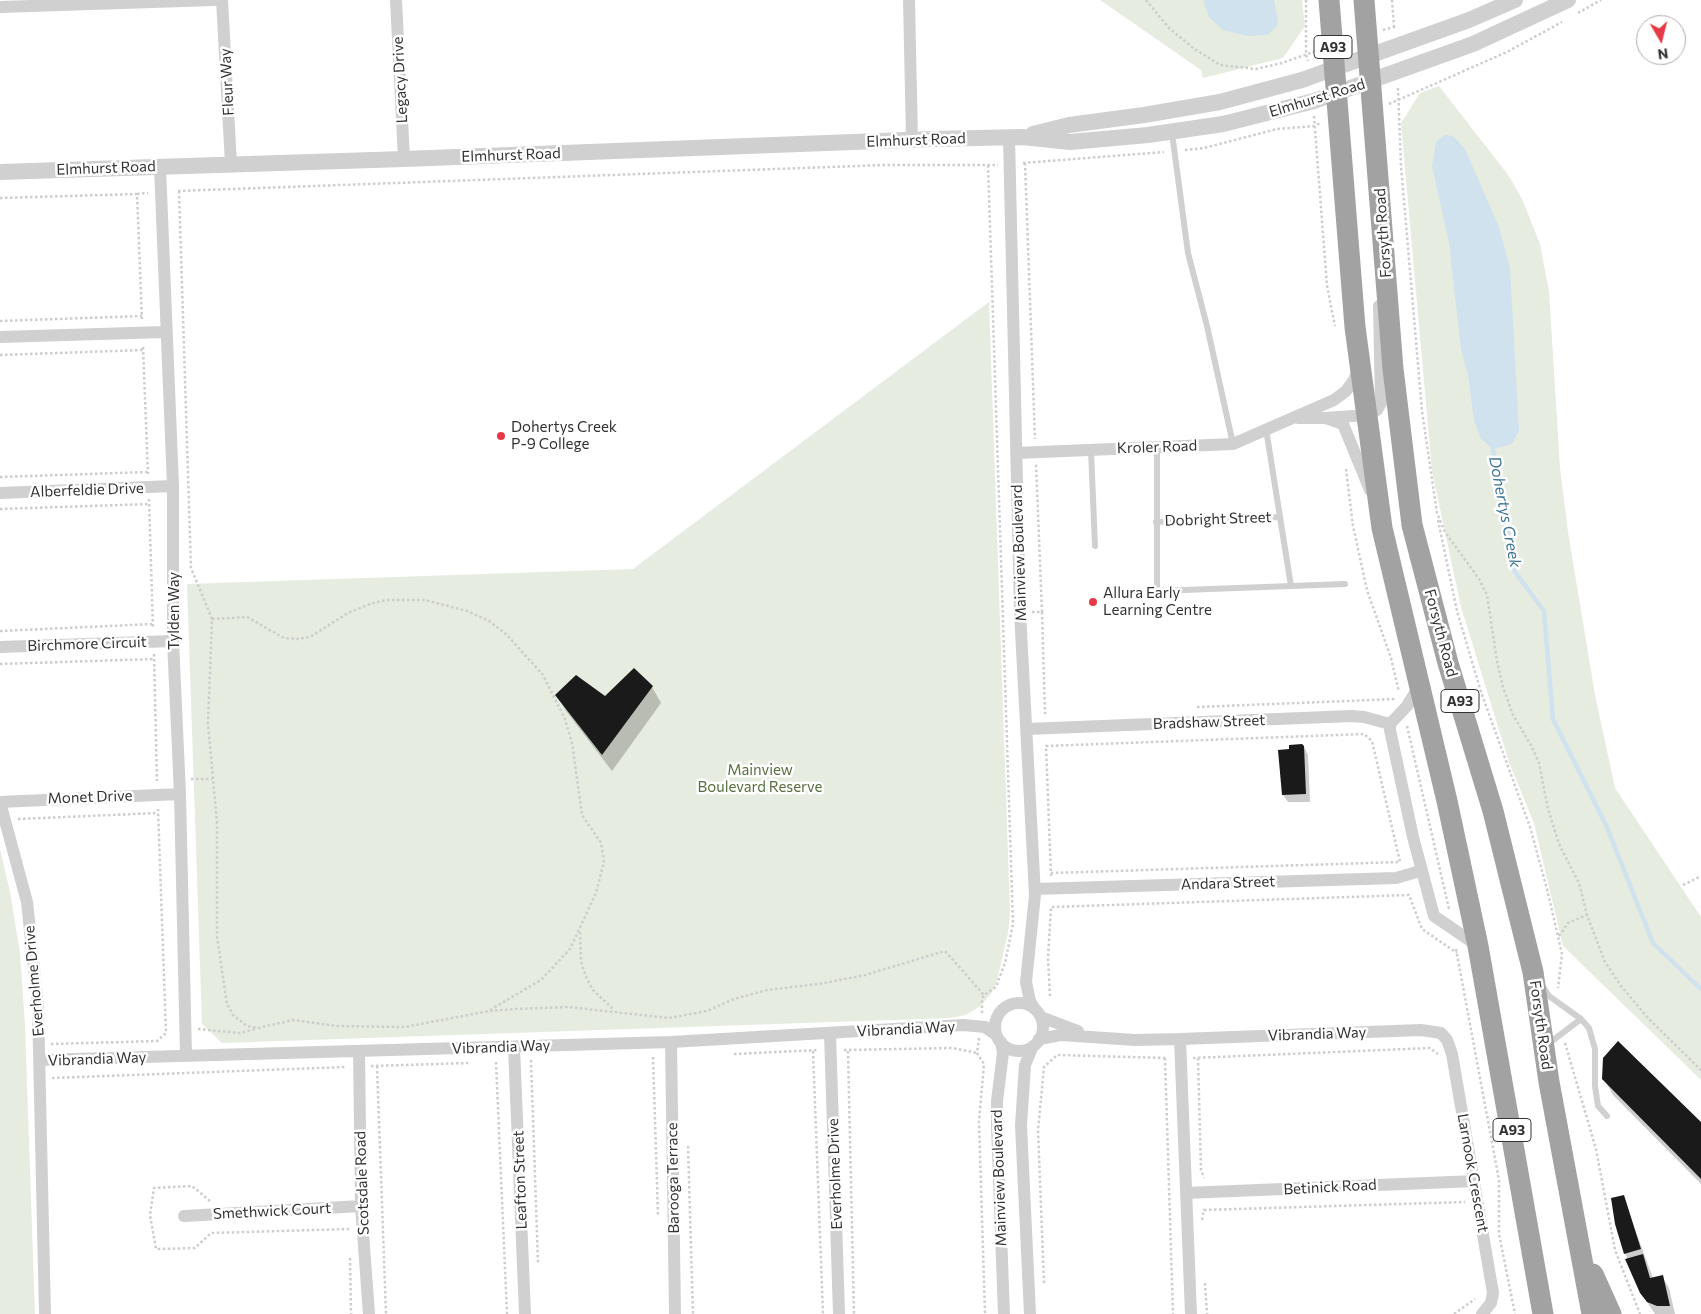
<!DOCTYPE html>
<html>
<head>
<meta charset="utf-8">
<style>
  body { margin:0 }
  #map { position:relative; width:1701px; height:1314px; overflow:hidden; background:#fff; font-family:Commissioner,sans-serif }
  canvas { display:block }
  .north { position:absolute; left:1636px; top:15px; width:50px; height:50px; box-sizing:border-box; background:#fff; border:1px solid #adadad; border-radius:50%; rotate:172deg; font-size:14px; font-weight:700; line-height:20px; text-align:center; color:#333 }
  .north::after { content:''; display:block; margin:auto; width:18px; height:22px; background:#e63946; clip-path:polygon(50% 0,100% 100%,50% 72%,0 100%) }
</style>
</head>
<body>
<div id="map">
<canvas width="1701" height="1314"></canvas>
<div class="north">N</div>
</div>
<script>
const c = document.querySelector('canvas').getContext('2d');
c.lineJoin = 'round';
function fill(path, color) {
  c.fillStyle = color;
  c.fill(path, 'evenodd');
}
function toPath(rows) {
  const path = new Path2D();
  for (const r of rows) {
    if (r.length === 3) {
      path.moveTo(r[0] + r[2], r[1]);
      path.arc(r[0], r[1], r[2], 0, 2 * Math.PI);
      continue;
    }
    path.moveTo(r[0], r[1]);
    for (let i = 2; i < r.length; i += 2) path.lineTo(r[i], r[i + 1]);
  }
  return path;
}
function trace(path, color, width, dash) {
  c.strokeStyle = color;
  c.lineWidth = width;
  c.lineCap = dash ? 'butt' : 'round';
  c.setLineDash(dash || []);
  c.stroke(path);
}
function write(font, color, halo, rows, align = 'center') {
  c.font = font + ' Commissioner,sans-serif';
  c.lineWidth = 5;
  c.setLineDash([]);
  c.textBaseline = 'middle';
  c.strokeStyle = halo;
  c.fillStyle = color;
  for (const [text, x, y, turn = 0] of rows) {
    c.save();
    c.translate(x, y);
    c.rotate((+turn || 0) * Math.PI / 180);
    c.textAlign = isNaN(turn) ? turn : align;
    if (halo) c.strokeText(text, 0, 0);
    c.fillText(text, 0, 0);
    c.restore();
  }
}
fill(toPath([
  [1100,0,1302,0,1305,26,1283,58,1203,78,1201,70],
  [1439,86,1509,176,1522,199,1540,244,1549,291,1560,468,1568,532,1595,695,1615,788,1701,917,1701,1080,1563,946,1534,823,1509,762,1461,607,1432,471,1401,123,1420,93],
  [989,302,1010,912,1008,933,997,981,991,994,980,1006,966,1015,950,1018,222,1043,202,1024,187,584,633,569],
  [0,849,10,892,20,953,25,1025,35,1314,0,1314]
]), '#e6ecdf');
fill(toPath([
  [1203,0,1274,0,1278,21,1276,27,1267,35,1248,36,1223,30,1209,17],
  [1445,135,1453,136,1465,149,1499,227,1510,268,1519,431,1512,444,1493,449,1481,439,1474,421,1468,375,1461,349,1449,243,1432,166,1436,142]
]), '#cfe2ee');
fill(toPath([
  [652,687,661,703,612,771,566,711,557,695,605,697],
  [1304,747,1308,755,1310,802,1288,802,1283,795],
  [1604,1079,1701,1124,1701,1184,1613,1095],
  [1623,1197,1653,1278,1662,1276,1669,1288,1675,1314,1655,1314,1641,1293,1625,1253]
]), '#0003');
trace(toPath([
  [1492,444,1515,572,1544,611,1553,719,1606,825,1653,943,1701,989]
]), '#cfe2ee', 4.5);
fill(toPath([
  [634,668,653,686,602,755,555,695,576,675,605,696],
  [1302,744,1304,746,1306,794,1282,795,1278,750,1289,749,1289,745],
  [1618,1041,1701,1122,1701,1179,1602,1079,1603,1058],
  [1624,1195,1641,1249,1624,1254,1615,1224,1611,1198],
  [1643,1254,1650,1278,1663,1275,1670,1306,1657,1306,1647,1302,1640,1293,1625,1259]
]), '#1a1a1a');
trace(toPath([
  [1146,0,1169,28,1193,48,1220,65,1256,69,1282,63,1316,51],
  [1306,0,1306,55,1308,61],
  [1392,0,1394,26],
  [1578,13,1601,0],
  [1383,30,1394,27,1394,30],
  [1398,88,1401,166,1422,411,1437,513,1445,532,1479,579,1487,595,1497,661,1503,687,1513,715,1531,745,1539,763,1548,809,1559,844,1579,883,1587,915,1605,962,1621,986,1648,1018,1701,1070],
  [1389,104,1507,52,1562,22],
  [1314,116,1327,286,1335,326],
  [1185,150,1204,148,1277,129,1314,126,1321,123],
  [1023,163,1164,152],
  [1025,163,1035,439],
  [178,191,884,165,998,165],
  [179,191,191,568,212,619,208,723,217,823,217,937,227,1004,233,1015,247,1026,258,1028,293,1020,337,1026,405,1027,489,1011,516,1009,568,1007,669,1018,707,1011,734,999,767,990,819,984,865,975,945,951,984,995,996,987,1005,963,1013,924,988,165],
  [137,194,148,193],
  [0,198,137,194,142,319],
  [0,321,142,316],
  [143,347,148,474],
  [0,355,143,350],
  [1346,469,1353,526,1367,590,1391,658,1399,692],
  [0,477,148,472],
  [149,499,153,629],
  [0,509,149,504],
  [1438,520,1457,611,1481,692,1530,827,1547,889,1562,954,1558,988],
  [1032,612,1042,612,1036,464],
  [1042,612,1045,713,1047,713],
  [212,619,247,617,284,638,297,639,310,637,348,613,370,604,386,600,425,600,467,611,489,621,506,634,543,675,565,719,572,743,582,815,601,843,604,862,596,893,570,949,541,980,490,1010],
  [0,631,153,624],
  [154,654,157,781],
  [0,664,154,659],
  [1197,707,1396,699],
  [1407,726,1449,909],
  [191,779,212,779],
  [18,819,158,813],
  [1051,876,1046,746,1364,734,1372,741,1400,862,1051,873],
  [1683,885,1701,876],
  [580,932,581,961,586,977,593,990,614,1010],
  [1559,936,1568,923,1587,915],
  [1456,949,1499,1180,1499,1234,1515,1314],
  [1050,996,1048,958,1051,907,1409,895,1422,929,1457,953],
  [982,1013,982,1000,984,995],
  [198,1029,240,1033,256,1029],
  [979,1038,977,1053,984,1064,979,1121,985,1314],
  [1565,1043,1596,1149,1615,1250,1640,1314],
  [51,1044,157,1041,166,1033,158,809],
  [844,1050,953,1048,977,1053],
  [813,1051,823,1314],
  [848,1051,854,1314],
  [734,1054,818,1050],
  [653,1057,658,1215],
  [1165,1058,1173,1314],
  [1193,1058,1430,1048,1438,1054],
  [1198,1058,1201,1170,1204,1178],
  [531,1060,538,1263],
  [496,1062,507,1314],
  [371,1066,468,1063],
  [377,1066,386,1314],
  [52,1078,346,1067],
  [688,1146,693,1314],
  [210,1201,192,1186,154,1188,150,1215,156,1249,195,1248,211,1233,349,1229],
  [1204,1210,1465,1202],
  [1202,1220,1204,1209],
  [350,1258,351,1314],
  [1044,1283,1038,1130,1044,1067,1057,1055,1167,1058],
  [1205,1283,1207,1314],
  [1454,1314,1475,1299]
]), '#cdcdcd', 2.5, [2.5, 2.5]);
trace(toPath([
  [1172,133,1188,253,1207,326,1233,444],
  [1266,429,1291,586],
  [1157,447,1157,591,1345,584],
  [1091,450,1095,546],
  [1156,522,1280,517],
  [1542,985,1549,996,1581,1019,1589,1028,1595,1049,1595,1086,1598,1106,1607,1116],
  [1548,1044,1581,1019]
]), '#d0d0d0', 6);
trace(toPath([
  [222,0,231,164],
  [396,0,404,159],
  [909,0,912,140],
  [0,7,214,0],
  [1009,138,1020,612,1035,895,1026,982,1030,1001,1034,1008],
  [160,167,173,486,173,641,180,794,186,1056],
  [0,337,165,332],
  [1298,418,1326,418,1343,424,1370,490],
  [1326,418,1366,415,1377,410,1381,403,1379,306],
  [1016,453,1233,444,1334,400,1346,391,1354,380,1358,369],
  [0,493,173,486],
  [0,647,173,641],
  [1418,688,1407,706,1390,724,1390,730,1413,837,1434,916,1478,946],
  [1027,729,1352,716,1364,717,1390,724],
  [0,802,27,902,38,1007,45,1314],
  [0,802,180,794],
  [1035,889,1396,878,1420,871],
  [1019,1027,24],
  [1041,1017,1078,1031],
  [830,1033,839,1314],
  [1039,1039,1061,1035,1135,1040,1180,1039,1421,1030,1441,1033,1447,1040,1452,1054,1493,1293,1491,1303,1482,1314],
  [1180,1039,1191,1314],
  [671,1042,675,1314],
  [1001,1042,1003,1053,997,1101,997,1126,1004,1314],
  [514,1047,525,1314],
  [359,1051,361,1206,369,1314],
  [39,1060,671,1042,963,1025,985,1027,996,1035],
  [1186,1193,1475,1181],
  [184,1216,361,1206],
  [1030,1314,1021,1125,1025,1065,1033,1046]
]), '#d0d0d0', 12);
trace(toPath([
  [1033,134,1069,125,1144,115,1220,102,1302,80,1469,20,1515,0],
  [0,172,404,159,932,139,1022,137,1070,142,1148,135,1223,124,1314,101,1473,44,1568,0]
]), '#d0d0d0', 16);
trace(toPath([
  [1329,0,1355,327,1382,528,1447,801,1478,946,1543,1314],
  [1364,0,1393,369,1412,525,1448,663,1493,811,1533,972,1549,1082,1592,1314],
  [1593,1274,1611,1314]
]), '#a2a2a2', 21);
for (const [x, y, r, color] of [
  [501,436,5,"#e63946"],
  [1093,602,5,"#e63946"]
]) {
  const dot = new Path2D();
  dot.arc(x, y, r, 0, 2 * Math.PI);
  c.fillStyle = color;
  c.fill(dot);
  trace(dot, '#fff', 2);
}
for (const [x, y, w] of [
  [1333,47,38],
  [1460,701,38],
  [1512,1130,38]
]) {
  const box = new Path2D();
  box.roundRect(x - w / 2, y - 11.5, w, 23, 4);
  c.fillStyle = '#fff';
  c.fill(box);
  trace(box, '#333', 1);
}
write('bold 14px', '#333', null, [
  ["A93",1333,47],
  ["A93",1460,701],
  ["A93",1512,1130]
]);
write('15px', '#333', '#fff', [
  ["Legacy Drive",400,80,-93],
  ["Fleur Way",227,82,-93],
  ["Elmhurst Road",1317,98,-17],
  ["Elmhurst Road",916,140,-2],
  ["Elmhurst Road",511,155,-2],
  ["Elmhurst Road",106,168,-2],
  ["Forsyth Road",1383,233,-94],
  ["Kroler Road",1157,447,-2],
  ["Alberfeldie Drive",87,490,-2],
  ["Dobright Street",1218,519,-2],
  ["Mainview Boulevard",1019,553,-92],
  ["Tylden Way",174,611,-90],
  ["Forsyth Road",1441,633,75],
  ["Birchmore Circuit",87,644,-2],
  ["Bradshaw Street",1209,722,-2],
  ["Monet Drive",90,797,-2],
  ["Andara Street",1228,883,-2],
  ["Everholme Drive",34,981,-95],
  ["Forsyth Road",1541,1025,82],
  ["Vibrandia Way",906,1029,-3],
  ["Vibrandia Way",1317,1034,-2],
  ["Vibrandia Way",501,1047,-2],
  ["Vibrandia Way",97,1059,-2],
  ["Larnook Crescent",1473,1173,80],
  ["Everholme Drive",835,1174,-92],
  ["Barooga Terrace",673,1178,-91],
  ["Mainview Boulevard",999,1178,-92],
  ["Leafton Street",520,1180,-92],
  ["Scotsdale Road",362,1183,-92],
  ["Betinick Road",1330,1187,-3],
  ["Smethwick Court",272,1211,-3]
]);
write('15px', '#333', '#fff', [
  ["Dohertys Creek",511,427],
  ["P-9 College",511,444],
  ["Allura Early",1103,593],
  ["Learning Centre",1103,610]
], 'left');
write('15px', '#56703f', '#fff', [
  ["Mainview",760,770],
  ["Boulevard Reserve",760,787]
]);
write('italic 16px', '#3f7597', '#fff', [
  ["Dohertys Creek",1505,512,79]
]);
</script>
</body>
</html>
